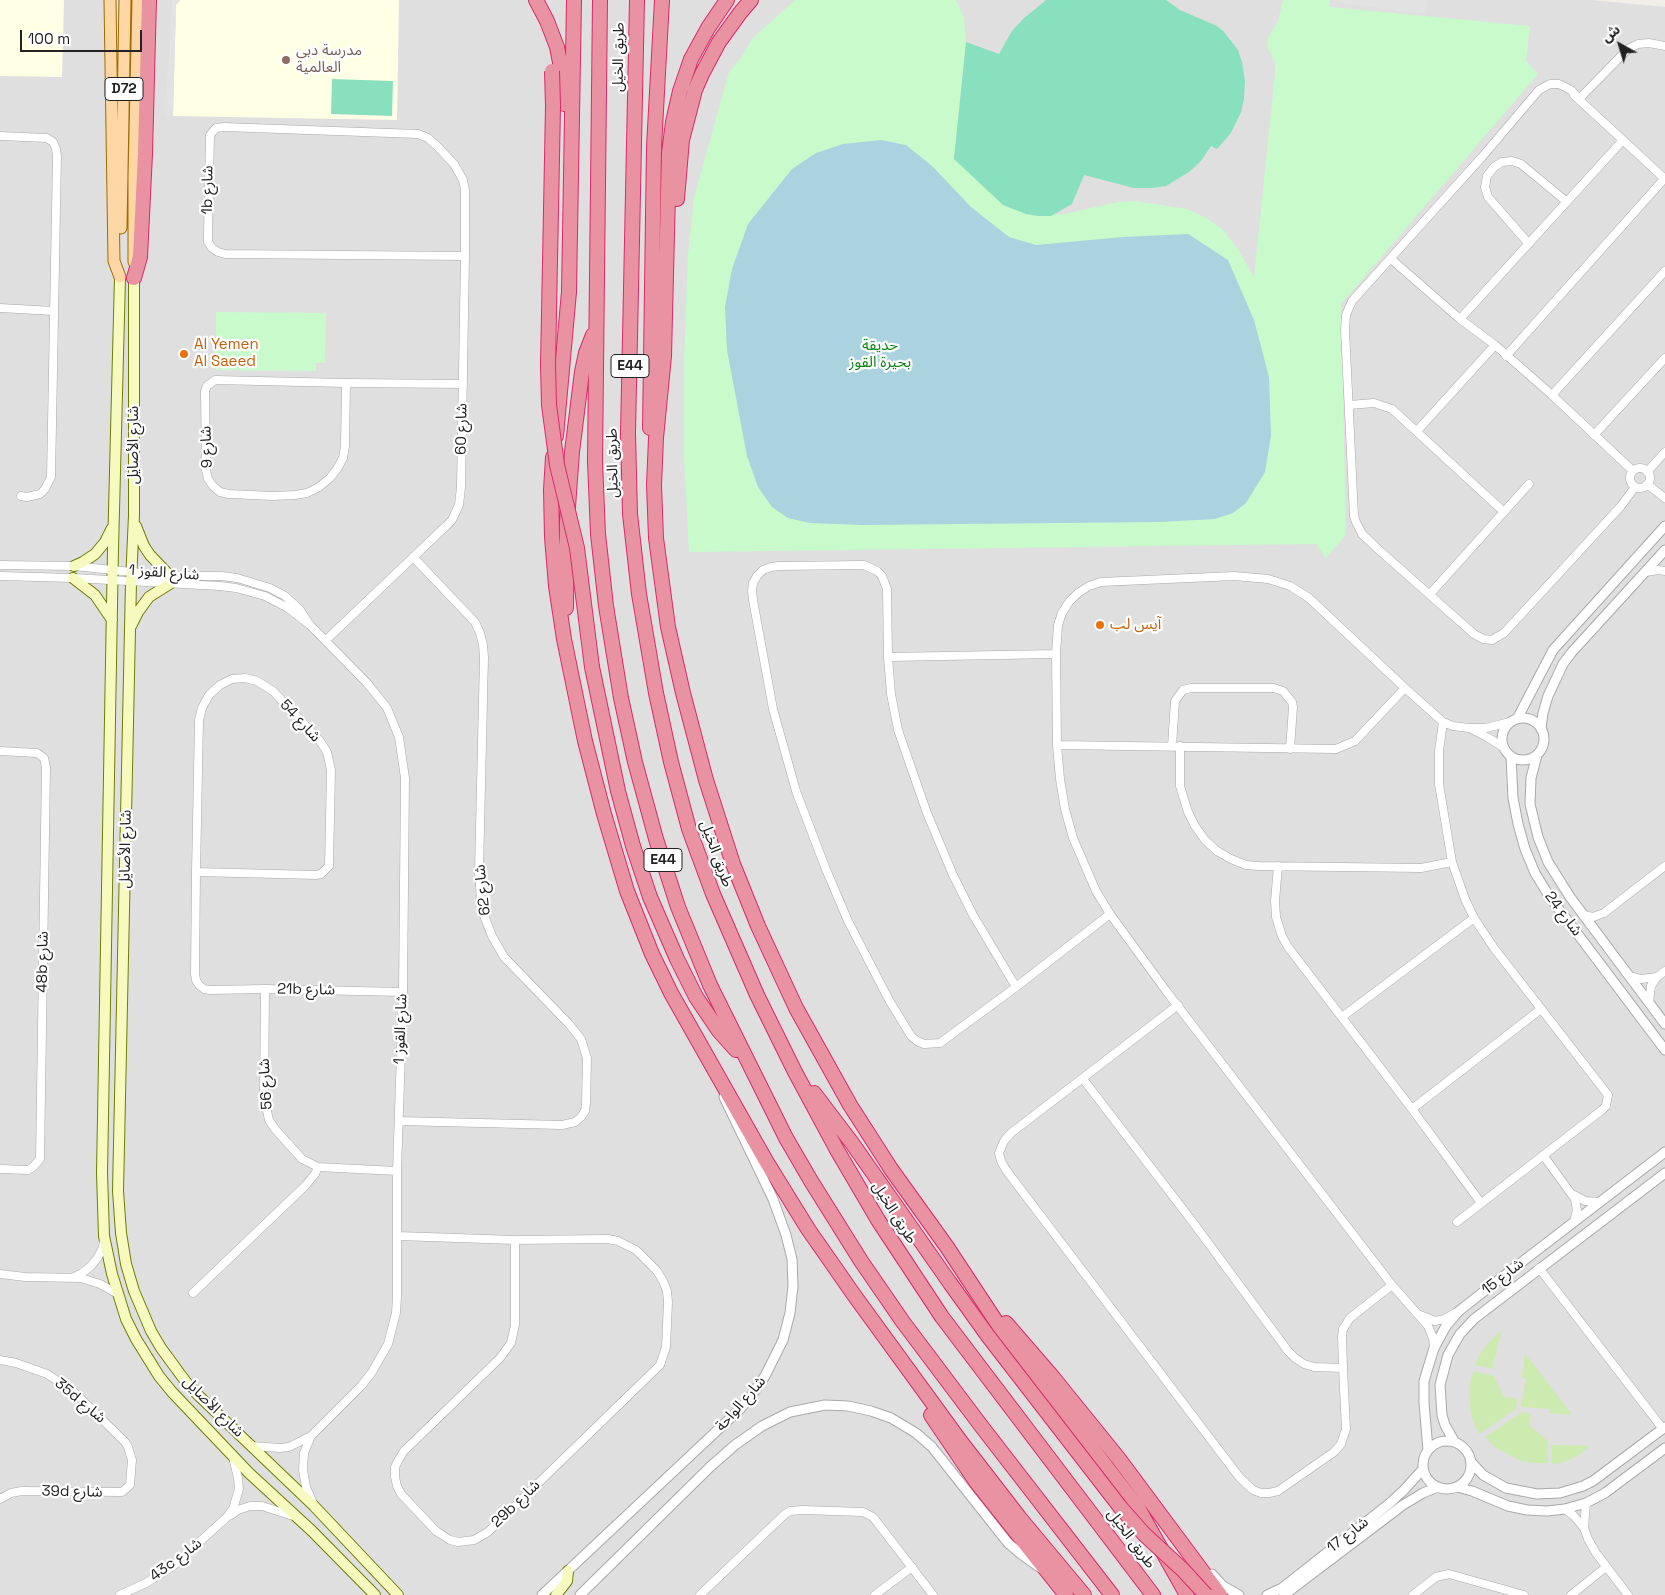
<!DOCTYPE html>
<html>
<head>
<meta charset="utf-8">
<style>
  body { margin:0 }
  #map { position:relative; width:1665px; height:1595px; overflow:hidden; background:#f2efe9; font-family:"Space Grotesk","Noto Sans Arabic",sans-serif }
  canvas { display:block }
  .north { position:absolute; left:1595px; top:20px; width:50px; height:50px; -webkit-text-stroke:4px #fff; paint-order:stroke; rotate:321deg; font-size:14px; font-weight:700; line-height:20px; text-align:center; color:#222 }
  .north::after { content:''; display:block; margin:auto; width:18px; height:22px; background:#222; clip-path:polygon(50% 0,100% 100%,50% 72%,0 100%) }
  .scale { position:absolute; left:20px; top:30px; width:122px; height:22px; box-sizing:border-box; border:2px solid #222; border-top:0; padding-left:6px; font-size:15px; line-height:18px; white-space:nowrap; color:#222; -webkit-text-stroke:4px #fff; paint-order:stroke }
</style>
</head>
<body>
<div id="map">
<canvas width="1665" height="1595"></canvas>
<div class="north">ش</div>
<div class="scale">100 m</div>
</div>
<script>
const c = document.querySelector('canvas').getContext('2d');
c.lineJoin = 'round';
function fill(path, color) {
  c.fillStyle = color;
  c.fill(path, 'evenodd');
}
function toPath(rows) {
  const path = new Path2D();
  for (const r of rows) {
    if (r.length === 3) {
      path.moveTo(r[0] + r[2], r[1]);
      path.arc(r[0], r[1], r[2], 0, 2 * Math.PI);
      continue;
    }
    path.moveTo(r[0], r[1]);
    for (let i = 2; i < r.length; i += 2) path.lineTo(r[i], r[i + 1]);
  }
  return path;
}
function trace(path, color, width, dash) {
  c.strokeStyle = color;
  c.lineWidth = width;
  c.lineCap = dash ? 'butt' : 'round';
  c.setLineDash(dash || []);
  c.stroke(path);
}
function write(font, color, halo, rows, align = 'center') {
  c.font = font + ' "Space Grotesk","Noto Sans Arabic",sans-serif';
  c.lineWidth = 4.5;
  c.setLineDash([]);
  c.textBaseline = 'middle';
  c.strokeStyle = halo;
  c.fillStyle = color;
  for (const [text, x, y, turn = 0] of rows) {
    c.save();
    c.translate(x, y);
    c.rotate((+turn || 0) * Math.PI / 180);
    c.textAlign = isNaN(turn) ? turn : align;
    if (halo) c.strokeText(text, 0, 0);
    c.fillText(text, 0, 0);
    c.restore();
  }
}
fill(toPath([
  [0,0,1592,0,1665,7,1665,1595,0,1595]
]), '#e0dfdf');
fill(toPath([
  [0,0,64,0,62,77,0,76],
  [180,0,399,0,397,120,173,116,176,4]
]), '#ffffe5');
fill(toPath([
  [1502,1330,1493,1365,1494,1369,1475,1365,1480,1354,1489,1342],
  [1525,1353,1572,1415,1549,1413,1549,1409,1521,1407,1526,1378,1522,1377],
  [1474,1371,1494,1376,1504,1397,1517,1398,1516,1409,1479,1434,1473,1421,1470,1408,1469,1392,1471,1379],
  [1522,1412,1531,1414,1529,1425,1548,1441,1548,1463,1533,1463,1521,1461,1494,1447,1485,1437],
  [1551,1445,1591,1446,1572,1459,1561,1463,1552,1464]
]), '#cdebb0');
fill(toPath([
  [795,0,956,0,964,17,966,42,954,159,1038,216,1064,214,1118,202,1135,201,1187,209,1204,217,1221,228,1238,249,1254,277,1275,73,1275,62,1268,49,1267,39,1278,21,1283,0,1330,0,1330,7,1530,26,1526,61,1538,74,1341,304,1346,535,1326,558,1316,544,689,552,684,457,684,360,688,254,694,197,729,72,740,59,753,38],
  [216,312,326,313,325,363,316,363,316,371,216,370]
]), '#c8facc');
fill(toPath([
  [1046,0,1166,0,1180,10,1217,26,1224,32,1238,50,1242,62,1245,81,1244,99,1241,112,1231,133,1217,149,1211,146,1201,161,1189,172,1166,186,1152,188,1134,188,1084,175,1072,204,1051,216,1038,216,1026,214,1003,205,954,159,966,42,999,54,1012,31,1023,19],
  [332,79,393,81,392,116,331,114]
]), '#88e0be');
fill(toPath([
  [172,0,180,0,176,5,173,116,165,116],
  [1337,0,1428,0,1426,12,1421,14,1336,2]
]), '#e2e2e2');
fill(toPath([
  [881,140,906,145,932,166,971,207,1009,237,1036,245,1123,237,1188,234,1228,260,1254,320,1269,377,1271,436,1265,472,1246,503,1233,513,1215,519,1159,522,862,525,810,523,788,518,772,507,758,487,747,456,727,350,725,307,732,269,748,224,792,169,816,153,843,144]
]), '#aad3df');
const minor = toPath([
  [1574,95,1665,179],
  [1578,98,1571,90,1559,84,1550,84,1539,90,1482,157,1352,301,1346,315,1345,330,1354,516,1356,522,1362,534,1379,550,1474,634,1483,639,1492,640,1504,633,1621,506,1635,487],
  [1579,99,1628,49,1638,44,1649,43,1665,46],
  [0,136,47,138,53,142,56,149,57,156,51,477,45,489,40,494,27,497,21,496],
  [1529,244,1488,197,1485,187,1487,176,1494,167,1502,162,1512,161,1521,164,1567,202],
  [1391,259,1460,319,1495,345,1552,395,1633,471],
  [0,308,53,311],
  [1460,319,1623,140],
  [1506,356,1665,178],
  [346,383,345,446,343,458,337,469,330,478,319,487,307,493,295,495,273,496,229,494,220,492,213,486,208,479,206,470,205,391,207,386,215,380,346,383,463,384],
  [1552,395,1665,271],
  [1349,405,1374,403,1392,409,1504,512],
  [1417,431,1495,345],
  [1594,435,1665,358],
  [1640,478,10],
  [1647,472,1665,452],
  [1647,484,1665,498],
  [0,565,74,566,170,576,222,576,237,578,270,588,285,596,300,610,308,622],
  [1646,572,1658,570,1665,571],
  [0,576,73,578,220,586,236,588,265,596,288,608,310,625,367,683,387,708,399,737,405,778,403,992,397,1171,397,1297,396,1313,388,1344,372,1372,362,1385,311,1436,289,1447,280,1448,251,1446],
  [1430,594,1529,484],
  [326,640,446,526,452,520,459,505,461,487,465,256,465,190,463,180,454,164,437,146,428,138,418,134,224,127,216,128,210,135,208,234,208,242,212,248,218,252,225,254,465,256],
  [888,657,1056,654],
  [1443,722,1439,751,1439,784,1452,862,1465,899,1474,918,1494,948,1608,1095,1606,1106,1602,1110,1457,1222],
  [1473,730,1487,737,1503,747],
  [1057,745,1336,749,1355,741,1405,688],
  [1180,746,1180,786,1188,812,1195,826,1205,840,1217,851,1231,859,1246,865,1259,866,1421,868,1452,862],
  [1172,747,1175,701,1183,690,1191,688,1274,688,1283,691,1292,702,1293,707,1290,749],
  [0,751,37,753,44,758,46,767,40,1159,33,1167,28,1170,0,1169],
  [1278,866,1275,901,1276,917,1282,936,1288,947,1412,1109,1481,1203],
  [196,872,316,875,321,874,329,866,331,770,327,752,320,741,273,691,257,681,245,678,232,679,220,685,209,695,202,708,199,720,196,872,195,974,196,980,199,985,204,989,210,990,265,989,403,992],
  [1583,915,1593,917,1604,913,1665,866],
  [1630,976,1641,979,1657,977],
  [1016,987,973,915,953,875,927,813,898,730,891,694,888,657,887,589,882,576,877,571,864,565,779,566,771,567,763,570,757,576,753,583,752,591,753,600,773,709,796,791,825,867,848,921,889,1000,911,1036,917,1041,924,1044,940,1043,1016,987,1110,914],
  [265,989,264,1097,269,1120,275,1129,302,1159,318,1167,397,1171],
  [1649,1003,1651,986,1657,977,1665,971],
  [1178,1005,1011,1133,1004,1141,999,1153,1001,1161,1006,1170,1240,1478,1253,1490,1261,1493,1269,1493,1278,1491,1334,1452,1341,1444,1346,1429,1343,1368,1342,1336,1343,1329,1350,1318,1392,1285],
  [1342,1017,1474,918],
  [1083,1079,1192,1221,1288,1351,1295,1358,1304,1364,1314,1367,1343,1368],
  [1412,1109,1541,1009],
  [399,1121,562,1125,575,1122,581,1117,585,1111,586,1104,587,1058,581,1039,569,1024,504,957,492,936,483,913,481,901,479,871,484,657,483,645,480,633,475,622,413,557],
  [1543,1155,1575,1199,1577,1210,1574,1222],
  [1574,1195,1585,1201,1600,1202],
  [398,1236,515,1240,608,1239,618,1241,636,1250,657,1271,663,1281,667,1291,668,1302,666,1347,660,1365,488,1532,474,1540,458,1542,450,1540,436,1531,401,1494,397,1486,395,1477,395,1467,399,1459,404,1451,500,1358,511,1343,515,1325,515,1240],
  [1539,1268,1663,1429],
  [0,1274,25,1277,81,1278,100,1284,118,1294],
  [74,1277,82,1273,91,1266,98,1257,103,1247,104,1239],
  [193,1293,305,1186,315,1174,318,1167],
  [1420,1315,1435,1321,1445,1319,1455,1313],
  [1434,1348,1433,1338,1428,1326,1392,1285,1167,992,1110,914,1096,891,1073,838,1065,809,1060,779,1057,745,1056,654,1058,625,1062,613,1069,602,1078,593,1089,586,1101,582,1234,576,1268,579,1290,586,1309,598,1405,688,1443,722,1453,726,1469,728,1486,728,1510,722],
  [0,1360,16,1363,47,1374,74,1392,125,1442,128,1447,132,1460,130,1485,122,1492,22,1491,11,1493,0,1499],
  [311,1436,304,1453,303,1470,306,1487,313,1503],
  [1586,1503,1584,1528,1588,1539,1596,1553,1628,1595],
  [1565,1509,1574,1516,1584,1528],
  [231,1515,238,1510,250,1506,262,1506,293,1516],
  [120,1595,146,1583,173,1566,227,1517,233,1509,239,1489,238,1478,233,1457],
  [700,1595,785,1514,790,1511,803,1510,863,1512,873,1517,933,1595],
  [875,1595,912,1567],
  [1413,1595,1436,1577,1449,1574,1524,1595],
  [1571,1595,1606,1567]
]);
const tertiary = toPath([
  [1523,739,21],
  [1517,719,1553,650,1665,526],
  [1541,729,1543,713,1548,696,1563,664,1572,652,1665,550],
  [1537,755,1531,778,1530,804,1538,837,1548,862,1570,897,1665,1024],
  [1511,756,1513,798,1518,824,1525,849,1535,873,1549,896,1665,1050],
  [1447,1465,24],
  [1454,1441,1445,1425,1442,1415,1440,1385,1448,1355,1460,1334,1474,1319,1665,1173],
  [1428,1450,1424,1403,1424,1381,1434,1348,1446,1326,1459,1311,1501,1278,1665,1152],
  [1472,1463,1483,1475,1506,1488,1537,1494,1560,1493,1583,1486,1593,1481,1665,1427],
  [1457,1487,1472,1491,1508,1506,1527,1510,1547,1511,1565,1509,1586,1503,1605,1493,1665,1448],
  [1212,1574,1223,1586,1239,1595],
  [542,1595,740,1409,751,1396,765,1376,783,1340,790,1313,793,1286,792,1259,786,1235,773,1199,724,1097],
  [580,1595,710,1467,735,1445,762,1426,790,1412,825,1405,848,1406,871,1411,891,1418,916,1433,932,1447,1008,1543,1021,1554,1042,1569],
  [1267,1595,1282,1588,1390,1503,1404,1490,1423,1469],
  [1284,1595,1403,1505,1423,1493,1438,1487]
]);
const secondary = toPath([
  [120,277,113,549,102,1173,104,1236,112,1274,126,1319,136,1339,159,1376,172,1392,249,1473,312,1531,375,1595],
  [134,278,134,515,131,582,118,1191,121,1233,126,1264,134,1291,151,1331,161,1348,186,1382,199,1396,314,1506,398,1595],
  [136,526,144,546,150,555,170,576],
  [74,566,83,562,95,554,105,542,112,528],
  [73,578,95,595,112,620],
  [131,626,138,612,149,597,171,583],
  [556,1595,567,1581,568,1571]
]);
const primary = toPath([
  [110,0,114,261,120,277],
  [121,228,125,0],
  [134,262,134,177,138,0]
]);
const motorway = toPath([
  [536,0,547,21,557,47,563,78,564,104],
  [600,0,595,462,598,534,606,606,621,698,635,762,656,839,678,907,710,985,786,1138,811,1181,861,1261,903,1322,982,1427,1112,1595],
  [637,0,628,433,630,514,639,594,656,693,671,762,689,829,713,894,757,995,795,1072,837,1150,878,1220,942,1317,1153,1595],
  [727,0,708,28,691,59,680,91,673,122,669,153,664,356,656,438,654,485,656,538,668,627,683,693,706,780,733,864,758,926,796,1008,850,1105,891,1169,947,1247,1001,1329,1138,1508,1187,1595],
  [677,199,682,140,695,90,702,74,719,42,740,13,751,0],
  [134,278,140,257,145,154,149,0],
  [650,428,654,147,662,0],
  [556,436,569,292,574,0],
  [553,457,551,490,552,537,556,586,564,639,585,741,604,814,627,891,652,954,671,993,714,1069,766,1161,808,1229,854,1295,961,1442,1019,1517,1084,1595],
  [566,608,567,521,572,452,582,372,586,353,593,335],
  [592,667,618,791,633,846,650,897,677,959,696,997,719,1031,736,1050],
  [814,1093,852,1143,950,1283],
  [1006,1323,1051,1375,1119,1459,1220,1595],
  [931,1415,977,1483,1066,1595]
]);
trace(minor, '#a9a9a9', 9);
trace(tertiary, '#a9a9a9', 11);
trace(secondary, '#707d05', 12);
trace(primary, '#a06b00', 13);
trace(motorway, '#dc2a67', 16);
trace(minor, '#fff', 8);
trace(tertiary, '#fff', 9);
trace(secondary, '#f7fabf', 10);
trace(primary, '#fcd6a4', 11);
trace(motorway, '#e892a2', 14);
const motorwayBridge = toPath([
  [552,71,553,106,548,365,549,405,557,465,577,548,592,667],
  [950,1283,988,1336,1121,1508,1144,1534,1183,1570,1206,1595]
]);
trace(motorwayBridge, '#dc2a67', 16, []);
trace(motorwayBridge, '#e892a2', 14);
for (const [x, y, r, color] of [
  [286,60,5,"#8d6e63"],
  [184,354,5,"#e8710a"],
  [1100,625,5,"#e8710a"]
]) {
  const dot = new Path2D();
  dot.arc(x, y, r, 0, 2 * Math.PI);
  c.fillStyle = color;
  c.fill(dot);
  trace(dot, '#fff', 2);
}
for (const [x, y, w] of [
  [124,89,38],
  [630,366,38],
  [663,860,38]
]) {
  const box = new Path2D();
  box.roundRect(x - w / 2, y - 11.5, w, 23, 4);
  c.fillStyle = '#fff';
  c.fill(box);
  trace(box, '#222', 1);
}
write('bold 14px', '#222', null, [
  ["D72",124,89],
  ["E44",630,366],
  ["E44",663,860]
]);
write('15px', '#785e54', '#fff', [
  ["مدرسة دبي",296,51],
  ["العالمية",296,68]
], 'left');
write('15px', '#222', '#fff', [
  ["طريق الخيل",619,57,-89],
  ["1b شارع",208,190,-89],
  ["شارع 60",462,429,-89],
  ["شارع الأصايل",134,445,-90],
  ["شارع 9",207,447,-92],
  ["طريق الخيل",613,463,-91],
  ["شارع القوز 1",164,573,4],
  ["شارع 54",300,721,47],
  ["شارع الأصايل",126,849,-89],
  ["طريق الخيل",716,854,70],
  ["شارع 62",483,890,-96],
  ["شارع 24",1563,914,53],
  ["48b شارع",43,962,-89],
  ["21b شارع",306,990,1],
  ["شارع القوز 1",401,1029,-88],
  ["شارع 56",266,1084,-93],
  ["طريق الخيل",894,1213,58],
  ["شارع 15",1503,1277,-38],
  ["35d شارع",80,1401,40],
  ["شارع الواحة",741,1404,-49],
  ["شارع الأصايل",213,1407,45],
  ["39d شارع",72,1492,1],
  ["29b شارع",516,1504,-44],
  ["17 شارع",1348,1535,-38],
  ["طريق الخيل",1131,1539,53],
  ["43c شارع",176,1560,-37]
]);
write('15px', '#c56008', '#fff', [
  ["Al Yemen",194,345],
  ["Al Saeed",194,362],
  ["آيس لب",1110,625]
], 'left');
write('15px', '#0c8416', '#fff', [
  ["حديقة",880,346],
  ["بحيرة القوز",880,363]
]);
</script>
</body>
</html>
